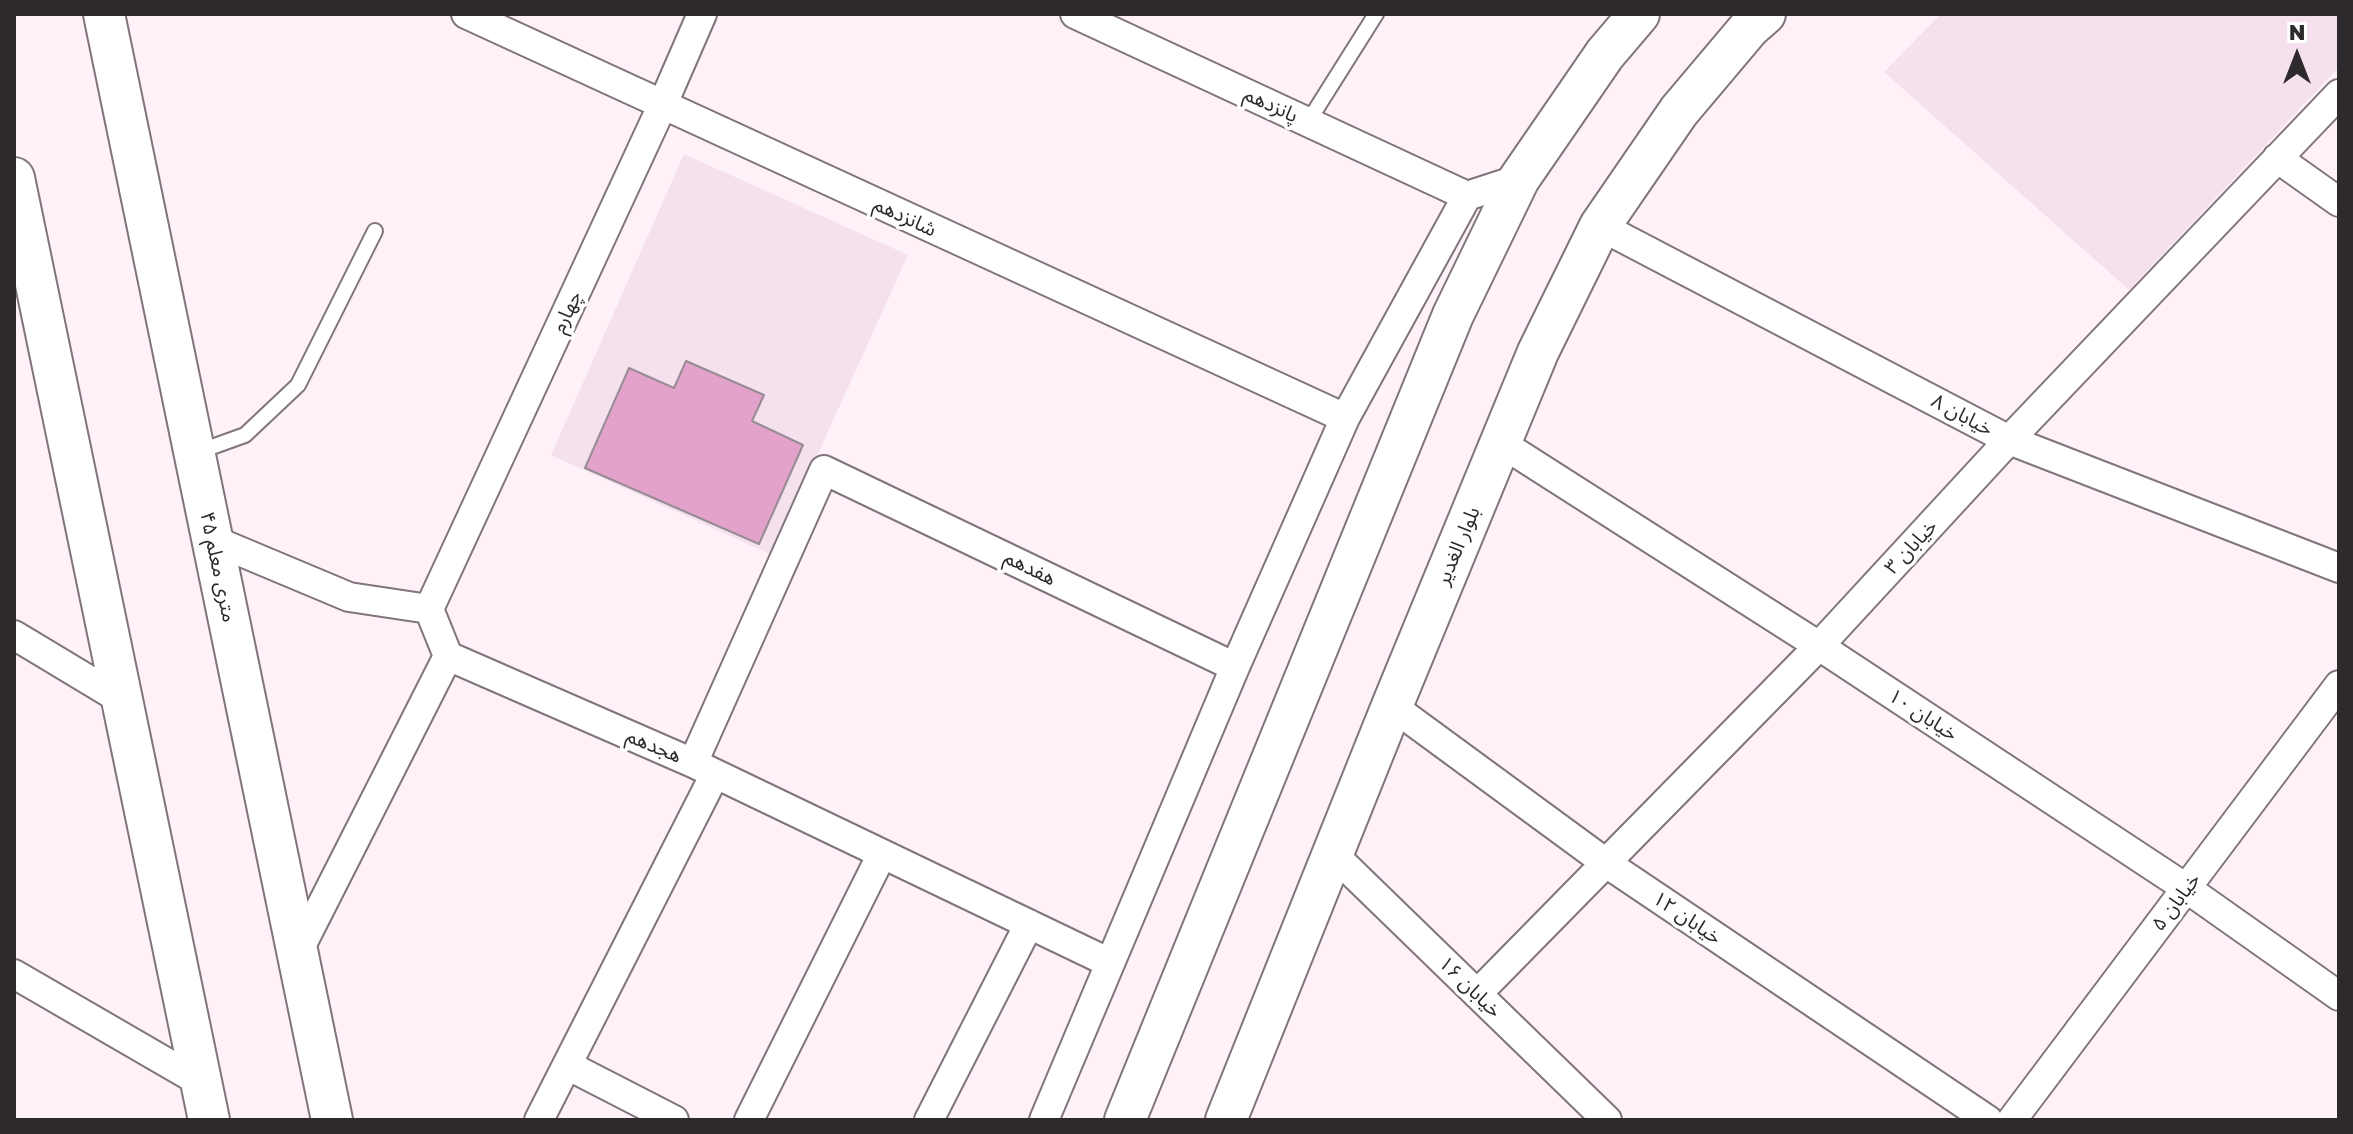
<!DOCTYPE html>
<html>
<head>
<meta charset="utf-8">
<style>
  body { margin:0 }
  #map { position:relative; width:2353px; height:1134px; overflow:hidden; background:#fef1f8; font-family:"Golos Text",sans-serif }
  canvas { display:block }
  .frame { position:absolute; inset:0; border:16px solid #2d292c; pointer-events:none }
  .north { position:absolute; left:2257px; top:16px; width:80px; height:80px; -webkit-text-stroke:6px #fff; paint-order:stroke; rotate:0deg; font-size:22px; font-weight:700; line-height:32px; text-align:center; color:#2d292c }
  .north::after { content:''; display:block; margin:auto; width:28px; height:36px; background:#2d292c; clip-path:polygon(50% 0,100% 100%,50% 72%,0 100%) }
</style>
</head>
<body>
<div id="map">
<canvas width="2353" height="1134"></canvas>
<div class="frame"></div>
<div class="north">N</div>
</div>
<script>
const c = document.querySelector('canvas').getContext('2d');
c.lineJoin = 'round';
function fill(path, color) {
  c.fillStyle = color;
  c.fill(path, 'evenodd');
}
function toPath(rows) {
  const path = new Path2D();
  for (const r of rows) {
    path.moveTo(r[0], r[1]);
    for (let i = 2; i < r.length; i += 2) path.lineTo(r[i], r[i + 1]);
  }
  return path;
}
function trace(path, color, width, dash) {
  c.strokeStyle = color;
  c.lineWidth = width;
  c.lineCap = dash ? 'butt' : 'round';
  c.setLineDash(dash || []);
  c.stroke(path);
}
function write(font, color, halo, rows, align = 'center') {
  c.font = font + ' "Golos Text","Noto Sans Arabic",sans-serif';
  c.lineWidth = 7;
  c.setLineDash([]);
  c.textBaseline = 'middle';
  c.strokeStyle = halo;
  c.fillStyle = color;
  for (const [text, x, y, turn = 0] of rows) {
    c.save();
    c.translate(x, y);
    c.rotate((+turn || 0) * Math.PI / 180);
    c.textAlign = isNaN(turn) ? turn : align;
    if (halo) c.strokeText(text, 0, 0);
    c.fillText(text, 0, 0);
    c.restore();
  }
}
fill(toPath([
  [1941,14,2339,14,2339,67,2129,290,1884,72],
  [684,154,908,255,772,555,551,455]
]), '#f5e1ed');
const building = toPath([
  [686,361,764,395,752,421,803,445,759,544,585,468,629,368,674,388,686,361]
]);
fill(building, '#e3a2cb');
trace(building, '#978c93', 2);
const service = toPath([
  [1308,122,1376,14],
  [195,453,245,435,298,385,375,231]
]);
const minor = toPath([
  [466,14,1345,418],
  [1075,14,1467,196],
  [2277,158,2339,202],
  [1600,226,2009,440,2339,568],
  [1501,443,1819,646,2186,888,2339,996],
  [213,540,349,597,429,609,448,656,693,763,1110,963],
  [429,609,662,106,702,14],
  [14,635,122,700],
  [1392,706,1606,863,1988,1120],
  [693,763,824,470,1235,667],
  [1333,854,1607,1120],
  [298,952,448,656],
  [14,974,202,1083],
  [1477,994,1819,646,2009,440,2339,94],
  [567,1065,674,1120],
  [539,1120,715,774],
  [749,1120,882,854],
  [929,1120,1029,924],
  [1044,1120,1235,667,1345,418,1467,196,1519,179],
  [2012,1120,2339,685]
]);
const secondary = toPath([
  [104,14,332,1120],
  [14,178,209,1120],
  [1125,1120,1453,315,1519,179,1605,54,1639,14],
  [1226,1120,1392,706,1538,352,1600,226,1679,111,1749,28,1765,14]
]);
trace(service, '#80757c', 18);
trace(minor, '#80757c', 32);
trace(secondary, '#80757c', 44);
trace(service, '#fff', 14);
trace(minor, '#fff', 28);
trace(secondary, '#fff', 40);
write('20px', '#2d292c', '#fff', [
  ["پانزدهم",1271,105,25],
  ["شانزدهم",905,217,25],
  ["چهارم",567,312,-65],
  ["خیابان ۸",1962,415,28],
  ["بلوار الغدیر",1458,546,-67],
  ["خیابان ۳",1911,547,-47],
  ["۴۵ متری معلم",218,567,78],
  ["هفدهم",1030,568,26],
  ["خیابان ۱۰",1923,715,33],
  ["هجدهم",654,746,23],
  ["خیابان ۵",2176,902,-53],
  ["خیابان ۱۲",1687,918,34],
  ["خیابان ۱۶",1470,987,44]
]);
</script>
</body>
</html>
